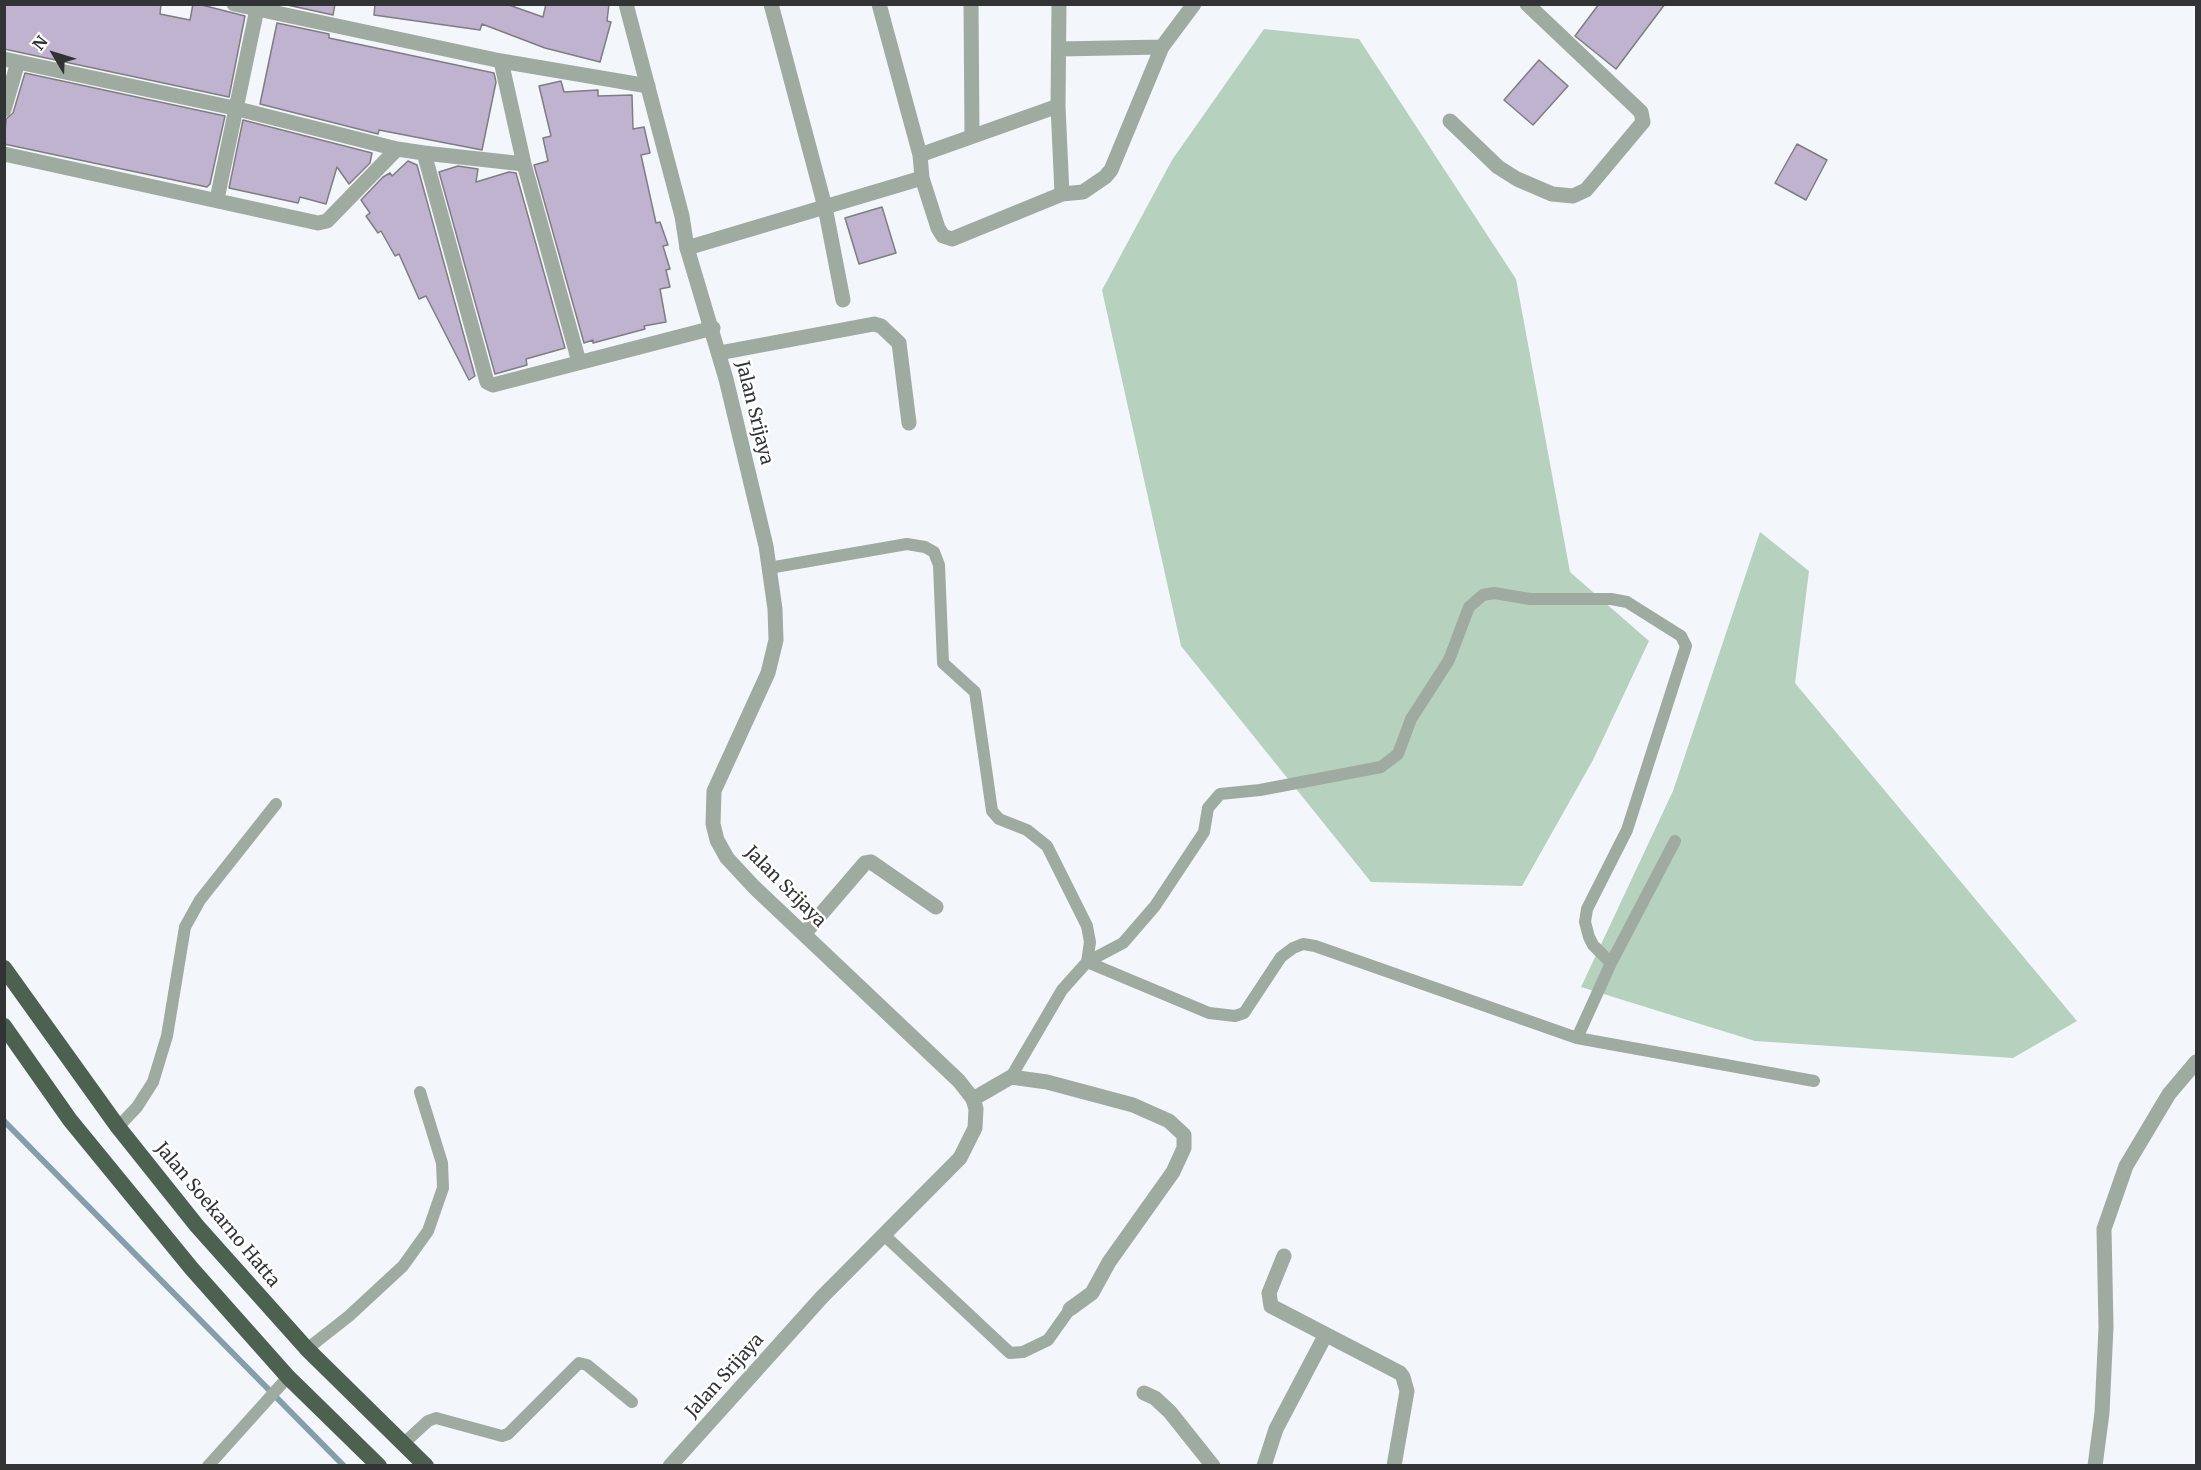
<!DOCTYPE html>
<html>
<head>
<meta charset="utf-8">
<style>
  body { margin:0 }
  #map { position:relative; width:2201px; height:1470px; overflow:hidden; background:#f3f7fb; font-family:Merriweather,serif }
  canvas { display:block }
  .frame { position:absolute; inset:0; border:6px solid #313334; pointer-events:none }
  .north { position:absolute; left:24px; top:24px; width:60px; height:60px; -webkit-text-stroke:4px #fff; paint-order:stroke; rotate:308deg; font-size:16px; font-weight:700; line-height:24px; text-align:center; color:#313334 }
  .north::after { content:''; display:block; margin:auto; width:21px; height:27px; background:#313334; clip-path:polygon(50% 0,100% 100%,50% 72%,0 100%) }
</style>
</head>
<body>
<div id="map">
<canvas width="2201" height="1470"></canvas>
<div class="frame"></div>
<div class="north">N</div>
</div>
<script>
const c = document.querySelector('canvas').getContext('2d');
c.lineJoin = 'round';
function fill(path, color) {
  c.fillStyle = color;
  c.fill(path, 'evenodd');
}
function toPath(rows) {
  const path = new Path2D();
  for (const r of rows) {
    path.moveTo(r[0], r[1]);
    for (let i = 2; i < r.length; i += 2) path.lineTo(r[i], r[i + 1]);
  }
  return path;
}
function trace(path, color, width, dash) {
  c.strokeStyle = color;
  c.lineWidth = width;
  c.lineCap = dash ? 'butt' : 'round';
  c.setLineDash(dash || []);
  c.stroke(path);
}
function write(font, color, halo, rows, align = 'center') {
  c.font = font + ' Merriweather,serif';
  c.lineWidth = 5;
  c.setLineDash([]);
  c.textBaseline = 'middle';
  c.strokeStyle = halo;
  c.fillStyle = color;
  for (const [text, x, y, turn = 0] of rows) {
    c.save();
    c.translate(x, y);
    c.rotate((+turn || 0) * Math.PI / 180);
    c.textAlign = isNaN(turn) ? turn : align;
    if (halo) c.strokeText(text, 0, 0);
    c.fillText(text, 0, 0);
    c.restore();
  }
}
fill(toPath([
  [1264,29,1359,39,1516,279,1570,572,1649,641,1593,760,1522,886,1371,882,1181,646,1102,290,1172,160],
  [1760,532,1809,571,1795,683,2077,1021,2013,1058,1755,1041,1581,987,1673,791]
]), '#b6d2be');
trace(toPath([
  [4,1121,344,1466]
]), '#869daa', 6);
const building = toPath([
  [4,4,161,4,160,14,190,20,193,4,198,4,245,16,229,97,4,49,4,4],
  [283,4,335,4,333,15,283,4],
  [375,4,506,4,543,17,546,4,609,4,607,21,611,22,600,62,545,48,482,24,480,30,374,15,375,4],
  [1599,4,1665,4,1616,69,1575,36,1599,4],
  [277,23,329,34,329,38,494,73,496,82,482,150,379,130,378,134,260,104,277,23],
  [1539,60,1568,86,1533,125,1504,100,1539,60],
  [25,73,225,116,210,184,207,187,4,144,6,119,13,113,25,73],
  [561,81,564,92,598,90,598,96,632,95,633,129,644,127,650,153,641,155,656,223,660,222,668,245,663,246,670,269,666,270,670,287,660,289,666,322,644,326,645,329,593,343,593,340,584,343,534,165,548,161,543,138,551,136,539,86,561,81],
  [243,120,372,153,370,163,349,184,337,167,326,204,300,197,298,203,229,188,243,120],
  [1797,144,1827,160,1806,200,1775,183,1797,144],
  [408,161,417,165,475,376,469,380,426,296,419,299,399,254,395,256,381,231,378,233,366,216,370,213,361,200,383,177,390,173,392,176,408,161],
  [458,166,478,169,476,182,509,172,516,173,565,348,526,359,527,365,495,374,439,172,458,166],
  [882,207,896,253,859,264,845,218,882,207]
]);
fill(building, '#bfb3d0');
trace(building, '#7f7d81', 1.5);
trace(toPath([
  [769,568,907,544,925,547,934,552,939,565,943,663,975,692,992,811,999,819,1027,830,1047,846,1087,926,1090,942,1087,962,1209,1013,1235,1016,1244,1013,1281,957,1293,948,1303,944,1315,946,1577,1038,1814,1081],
  [1577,1038,1611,963,1675,841],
  [1011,1077,1062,990,1087,962,1123,943,1155,906,1204,832,1208,808,1220,794,1260,790,1381,767,1398,754,1411,719,1449,660,1469,607,1483,595,1494,593,1530,599,1611,599,1627,602,1681,636,1686,646,1627,830,1587,909,1585,922,1589,937,1593,945,1611,963],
  [118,1127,137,1107,153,1082,167,1036,185,927,200,900,276,804],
  [884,1235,1010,1353,1023,1352,1048,1340,1070,1309],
  [307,1349,349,1316,403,1266,428,1231,443,1188,442,1163,420,1092],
  [403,1444,428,1421,436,1418,502,1436,508,1434,579,1363,587,1365,632,1402],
  [208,1466,288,1377]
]), '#9faba1', 12);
trace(toPath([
  [234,4,501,61,648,86],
  [771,4,825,207,843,300],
  [879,4,920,155,922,178,938,228,943,236,952,239,1062,194,1083,192,1105,177,1111,170,1162,47,1194,4],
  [971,4,972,136],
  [1059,4,1058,106,1062,194],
  [1059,49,1162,47],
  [4,59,234,108,397,149,424,153,487,382,493,385,713,328],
  [501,61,524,164,579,362],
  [4,110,18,62],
  [1450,121,1498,167,1517,179,1552,194,1573,196,1586,190,1643,122,1641,112,1527,4],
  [424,153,524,164],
  [4,154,318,223,327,221,397,149],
  [920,155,1058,106],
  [217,199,258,4],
  [687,248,922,178],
  [719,353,874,324,881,326,899,343,909,423],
  [804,934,865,863,871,862,936,907],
  [973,1099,1011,1077,1047,1082,1133,1105,1169,1121,1184,1135,1184,1148,1173,1172,1109,1262,1092,1293,1070,1309],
  [1284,1256,1269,1293,1271,1306,1400,1373,1403,1377,1407,1391,1394,1466],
  [1144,1393,1155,1398,1170,1412,1213,1466],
  [1264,1466,1276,1429,1325,1336],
  [2095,1466,2102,1413,2106,1327,2104,1229,2126,1166,2169,1094,2196,1062]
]), '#9faba1', 15);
trace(toPath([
  [626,4,682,216,687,248,726,379,766,546,775,609,776,640,768,673,714,791,713,824,717,840,727,858,754,887,959,1081,973,1099,976,1109,975,1128,960,1158,822,1297,670,1466]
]), '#9faba1', 15);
trace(toPath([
  [4,968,118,1127,197,1226,307,1349,426,1466],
  [4,1026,70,1120,192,1269,288,1377,379,1466]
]), '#4c614f', 16);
write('18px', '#313334', '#fff', [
  ["Jalan Srijaya",754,413,76],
  ["Jalan Srijaya",785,887,45],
  ["Jalan Soekarno Hatta",217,1215,50],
  ["Jalan Srijaya",725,1376,-48]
]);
</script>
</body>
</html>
